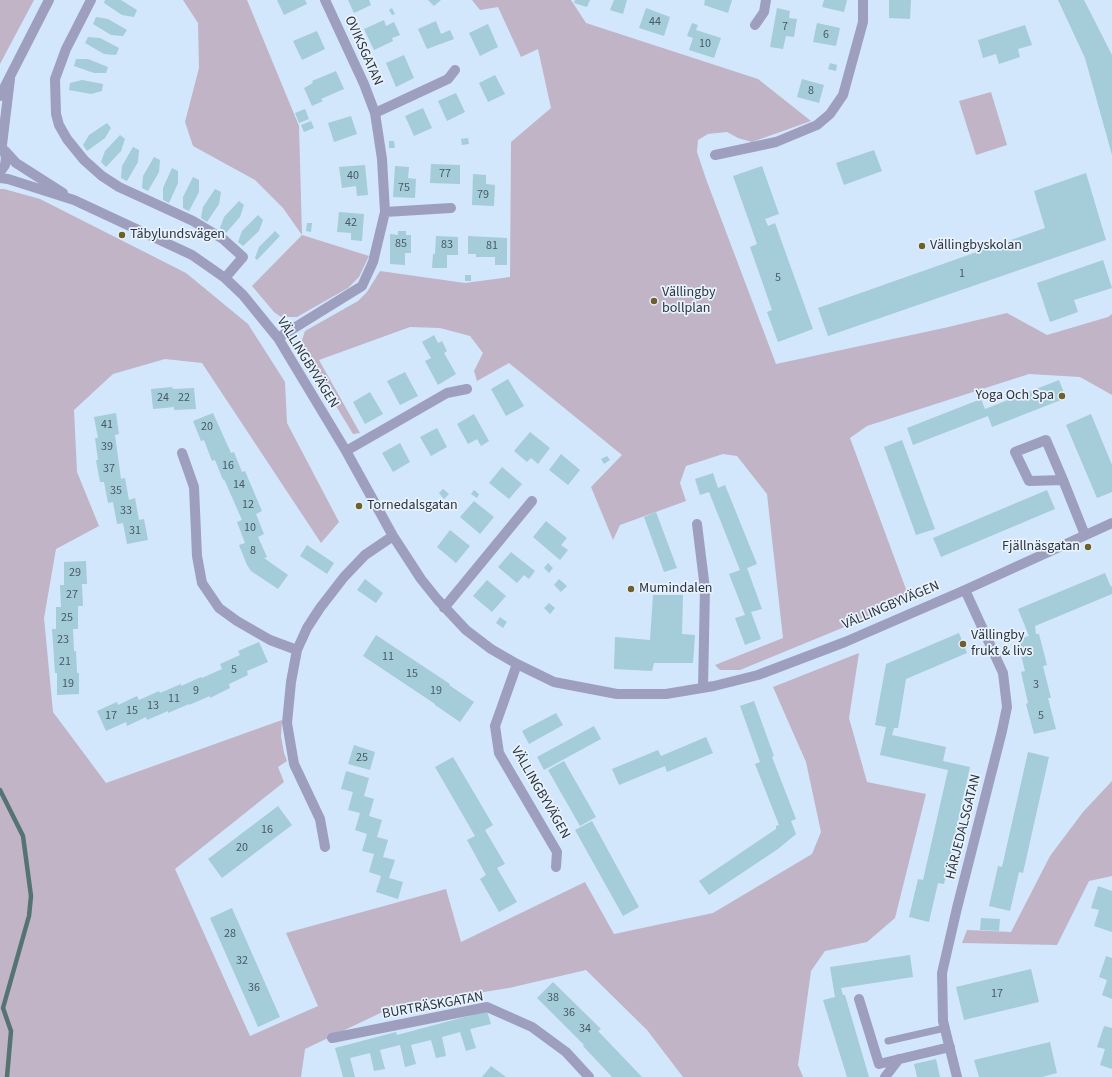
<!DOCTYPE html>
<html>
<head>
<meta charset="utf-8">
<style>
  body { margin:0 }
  canvas { display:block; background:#d2e6fc }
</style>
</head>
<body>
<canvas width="1112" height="1077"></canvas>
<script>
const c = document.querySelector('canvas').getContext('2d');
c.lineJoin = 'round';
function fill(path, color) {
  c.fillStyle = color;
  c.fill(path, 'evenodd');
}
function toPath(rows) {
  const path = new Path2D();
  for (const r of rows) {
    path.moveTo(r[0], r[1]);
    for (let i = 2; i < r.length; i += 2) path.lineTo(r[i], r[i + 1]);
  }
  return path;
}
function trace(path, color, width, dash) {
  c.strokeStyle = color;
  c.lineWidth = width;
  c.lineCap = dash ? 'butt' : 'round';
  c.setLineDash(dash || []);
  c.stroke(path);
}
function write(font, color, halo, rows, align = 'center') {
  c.font = font + ' "Source Sans 3",sans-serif';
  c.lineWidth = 3.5;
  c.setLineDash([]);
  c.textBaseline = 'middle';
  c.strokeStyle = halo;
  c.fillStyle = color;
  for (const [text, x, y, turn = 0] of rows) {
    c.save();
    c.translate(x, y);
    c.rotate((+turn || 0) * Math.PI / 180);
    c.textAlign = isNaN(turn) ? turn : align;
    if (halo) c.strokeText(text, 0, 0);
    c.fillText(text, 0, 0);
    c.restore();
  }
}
fill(toPath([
  [0,0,34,0,0,64],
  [183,0,247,0,299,126,302,235,369,256,359,277,348,288,297,317,281,317,274,312,252,286,302,235,283,208,255,180,193,146,185,122,199,68,198,23],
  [472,0,571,0,586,23,758,79,811,121,752,142,738,138,727,132,708,134,698,140,697,152,706,179,776,364,944,328,1007,313,1047,335,1108,317,1112,314,1112,395,1080,377,1029,374,867,426,850,438,910,600,740,670,720,670,715,665,783,638,767,494,737,456,723,454,686,466,680,483,686,501,620,525,613,540,591,487,622,455,509,363,477,381,474,371,483,353,470,336,440,328,410,327,319,360,360,433,353,434,305,355,301,343,305,331,358,301,367,292,380,271,465,283,510,277,511,142,551,108,538,49,521,57,498,7,480,10],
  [991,92,1007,145,976,155,959,101],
  [0,189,4,189,40,199,186,273,248,324,285,382,287,423,339,522,321,543,202,363,165,359,113,374,74,410,77,472,99,526,56,549,44,618,53,712,106,783,282,720,281,736,284,753,287,761,278,767,284,782,175,869,250,1036,318,1006,286,933,446,889,461,942,585,882,614,934,713,913,812,854,821,832,806,762,773,687,859,653,849,718,867,782,926,794,895,918,867,942,825,951,811,971,798,1065,803,1077,683,1077,647,1030,586,970,509,988,395,1006,305,1049,301,1077,0,1077],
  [1112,781,1112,876,1089,881,1057,945,962,943,967,930,1011,932,1050,856,1083,812]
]), '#c1b4c6');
trace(toPath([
  [0,790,23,836,31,896,29,916,3,1008,11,1031,7,1077]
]), '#567374', 4.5);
fill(toPath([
  [105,0,121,0,137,10,134,17,122,15,104,3],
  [277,0,305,0,307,4,284,15],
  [348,0,369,0,371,5,354,13],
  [428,0,441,0,434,6],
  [575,0,590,0,587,7,574,3],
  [614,0,627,0,623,14,610,10],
  [705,0,732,0,728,13,704,5],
  [824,0,847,0,844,12,822,7],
  [889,0,911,0,910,19,889,18],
  [1058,0,1084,0,1112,55,1112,155,1085,58],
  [392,8,395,14,392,15,389,10],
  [646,8,670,17,664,36,639,28],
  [777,8,790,11,789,18,797,19,794,37,786,36,783,49,770,47],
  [96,17,108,19,127,30,123,36,111,35,93,24],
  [384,20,386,26,394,22,400,35,392,38,393,41,374,50,364,29],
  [436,21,441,34,450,30,454,39,427,49,418,29],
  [692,23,698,25,696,30,721,38,714,58,689,50,693,38,687,36],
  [817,23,840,28,836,46,813,42],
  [488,24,498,47,480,56,469,33],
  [1025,25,1032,45,1018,49,1020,57,999,64,996,54,983,58,978,40],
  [317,31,325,49,302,60,293,41],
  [88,37,100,38,119,48,116,55,104,54,85,43],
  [404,55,414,78,396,87,386,63],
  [76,59,88,59,108,67,106,73,94,73,74,66],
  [830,63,837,65,836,71,828,69],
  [336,71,344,89,321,99,323,101,312,106,304,88,313,83,312,81],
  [495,75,505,94,488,102,479,83],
  [802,79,824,85,819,103,797,97],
  [82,80,103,84,102,91,91,94,69,90,70,83],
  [456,93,465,112,447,121,438,101],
  [423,108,432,128,414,136,405,116],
  [305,109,309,119,299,123,295,113],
  [351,116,357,134,334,142,328,123],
  [311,121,314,128,304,132,301,125],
  [107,123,111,128,105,138,87,151,83,145,89,135],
  [120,135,125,139,121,151,106,167,101,162,105,151],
  [468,138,469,144,462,145,461,139],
  [389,141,394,141,395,148,389,148],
  [133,147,139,150,138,162,127,181,121,178,122,166],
  [874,150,882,171,844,185,836,163],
  [154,157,160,160,159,172,148,191,142,188,143,176],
  [431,164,460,165,460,184,430,183],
  [365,165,368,195,357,196,356,186,342,188,339,167],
  [395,166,409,167,408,178,416,179,415,198,393,197],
  [762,166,779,214,765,219,768,226,775,223,813,329,778,342,767,312,772,310,750,247,757,244,733,176],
  [172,168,178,171,178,183,169,203,163,200,163,188],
  [1086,173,1106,240,828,336,818,308,1045,228,1034,191],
  [473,174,486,175,486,184,495,185,494,206,472,205],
  [193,177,199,180,199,192,189,211,183,208,183,197],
  [215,189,221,192,219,204,207,222,201,218,203,207],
  [239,201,244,205,240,217,226,233,220,228,224,217],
  [339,212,364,214,362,241,351,240,351,233,337,232],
  [258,215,263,220,259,231,243,246,238,242,242,231],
  [307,223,312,223,311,232,306,231],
  [275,231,280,236,257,260,255,258,259,247],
  [398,231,406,231,406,235,411,235,411,253,405,253,405,265,390,264,390,234,398,235],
  [436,236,458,237,458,255,447,255,447,268,432,268,433,254,435,254],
  [468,236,507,238,507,265,495,265,495,257,476,257,476,254,468,254],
  [1103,260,1112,288,1074,300,1078,312,1050,322,1037,283],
  [465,275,471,275,471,281,465,281],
  [434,335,438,343,442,341,447,351,444,353,456,374,438,385,425,361,431,358,422,342],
  [405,372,418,396,400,405,387,381],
  [508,379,524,406,506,416,491,389],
  [1059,380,1066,398,992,427,988,416,913,445,907,428,981,399,985,409],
  [172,387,173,389,194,388,196,409,174,410,174,407,153,409,151,389],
  [370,392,383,414,365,424,353,402],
  [116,413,119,434,115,435,121,479,125,478,129,500,135,498,139,520,144,519,148,540,127,544,123,523,117,524,113,502,108,503,104,482,100,482,96,460,98,460,95,438,98,438,94,417],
  [213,413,231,453,234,452,242,472,245,471,262,511,256,514,264,534,258,537,267,557,264,558,288,575,278,589,251,571,247,565,239,545,245,543,237,522,242,520,224,479,223,480,215,460,212,461,204,440,201,441,193,421],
  [474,414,489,441,481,446,477,439,468,444,457,424],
  [1091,414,1112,465,1112,492,1097,498,1066,425],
  [437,428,447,447,431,456,420,437],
  [530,432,550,448,538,464,531,458,527,462,514,451],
  [902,440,935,529,916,535,884,447],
  [400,443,410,462,393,472,382,453],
  [561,454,580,470,568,485,549,470],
  [607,456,610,460,604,464,601,459],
  [502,467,522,484,509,499,489,483],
  [713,473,718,488,725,485,757,564,747,568,762,609,751,612,761,639,745,645,735,618,745,615,729,574,740,570,709,492,700,495,695,479],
  [443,489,449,494,444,499,439,493],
  [474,490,479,494,477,498,471,494],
  [1047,490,1055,509,941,557,933,538],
  [474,501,494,517,480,534,460,517],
  [656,512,677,568,664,572,644,517],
  [546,521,567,538,561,545,568,550,560,560,533,537],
  [450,530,470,546,456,563,437,547],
  [307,545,334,563,327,574,300,556],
  [511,552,535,571,529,579,524,575,517,583,498,567],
  [86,561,87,584,82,584,83,606,78,606,78,629,73,629,74,651,76,651,77,673,79,673,79,694,57,695,57,673,55,673,52,629,56,629,56,607,61,607,60,585,64,585,64,562],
  [548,563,553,568,549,573,544,568],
  [1105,573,1111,587,1112,586,1112,594,1035,626,1036,634,1039,634,1047,665,1043,666,1051,698,1048,698,1056,729,1034,734,1026,704,1028,703,1021,672,1025,671,1017,639,1029,636,1018,609],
  [365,579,383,593,376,603,357,590],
  [559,579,567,586,561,592,554,585],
  [487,580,506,596,492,612,473,596],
  [653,595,683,595,682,634,695,635,693,663,654,663,652,671,614,669,615,637,650,640],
  [549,603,555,608,550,614,544,608],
  [500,617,507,622,503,628,496,623],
  [959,633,967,653,906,679,898,728,894,728,892,735,946,747,943,761,970,767,944,884,938,883,929,922,909,917,918,879,923,880,948,770,880,755,886,727,875,725,886,664],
  [376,635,450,684,449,685,474,702,460,722,435,705,435,704,363,656],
  [259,642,268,662,247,671,248,675,229,684,230,688,210,698,210,696,189,705,189,704,168,713,168,711,147,720,146,717,127,726,126,722,106,731,97,711,117,702,118,705,137,696,139,700,159,691,160,693,181,684,181,686,201,677,202,678,222,669,220,664,240,655,238,651],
  [754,701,774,756,772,757,796,819,791,821,796,834,778,849,709,895,699,881,776,829,776,826,779,825,755,764,760,762,740,706],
  [556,713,563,725,529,744,522,731],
  [594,726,601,739,544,770,537,757],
  [706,737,713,753,667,772,665,766,619,785,612,769,658,750,661,756],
  [354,745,375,752,370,770,348,764],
  [1028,752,1049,757,1023,873,1019,872,1010,911,989,906,998,866,1002,867],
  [453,757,493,825,485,830,505,864,497,868,517,902,499,912,480,879,486,875,467,840,475,836,435,767],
  [564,761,596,817,580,826,548,770],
  [346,771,369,778,364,796,374,799,369,816,382,820,377,837,388,840,383,857,395,860,389,878,403,882,398,899,376,892,381,876,369,872,374,854,362,851,367,834,355,830,360,813,348,810,353,792,341,789],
  [278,806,292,825,222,878,208,859],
  [592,821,639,907,623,916,575,830],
  [1098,886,1112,891,1112,932,1094,926,1099,910,1091,908],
  [232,908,280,1017,258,1027,210,918],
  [981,918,1000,919,999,931,980,930],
  [910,955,913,977,841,988,843,995,845,995,869,1077,847,1077,823,1000,835,997,830,967],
  [1106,956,1112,958,1112,999,1102,995,1107,980,1099,977],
  [1031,969,1039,1002,964,1020,956,987],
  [553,982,601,1029,598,1031,642,1077,612,1077,583,1046,584,1045,537,998],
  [487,1011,491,1024,470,1029,476,1048,466,1051,460,1032,442,1037,446,1056,436,1058,431,1040,411,1045,416,1064,405,1067,400,1045,380,1050,385,1069,374,1071,370,1053,350,1058,355,1077,343,1077,335,1048,396,1032,397,1035],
  [1104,1026,1112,1028,1112,1069,1100,1065,1105,1049,1097,1047],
  [1050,1042,1057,1073,1042,1077,979,1077,974,1060],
  [936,1059,940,1077,917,1077,914,1064],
  [491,1066,506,1077,482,1077]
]), '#a4ccd9');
trace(toPath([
  [888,1041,945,1028]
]), '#9e9fbf', 7);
trace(toPath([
  [91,0,66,49,55,79,56,114,59,125,67,139,84,160,102,176,119,187,193,221,223,239,243,257,225,278],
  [755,25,764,12,766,0],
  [0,96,49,0],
  [375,113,448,79,455,70],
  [2,145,10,79],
  [5,151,16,163,63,193],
  [715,155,776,142,817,125,830,114,843,95,863,22,863,0],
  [0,172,5,165,6,158,4,150],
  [0,178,8,179,74,200,192,255,225,278,243,295,278,338,346,451,393,536,421,579,437,599,466,630,491,649,517,664,554,682,617,694,666,694,714,686,758,675,845,642,965,590,1112,523],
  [385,212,451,208],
  [278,338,362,286,373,262,385,212,382,159,375,113,364,84,325,0],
  [346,451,447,393,467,389],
  [182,453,194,487,197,556,202,583,219,608,237,621,270,640,297,650],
  [1063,480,1029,481,1015,452,1046,440,1063,480,1085,535],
  [697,524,705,589,703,688],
  [444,608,532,501],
  [517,664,495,726,499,753,557,852,556,867],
  [325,847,320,819,294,764,287,723,291,682,297,650,307,628,320,608,344,577,365,555,393,536],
  [859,999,879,1064,950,1047],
  [332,1038,487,1007,532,1027,566,1052,589,1077],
  [885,1077,899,1059],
  [957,1077,943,1021,942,973,957,908,1002,731,1007,707,1003,673,965,590]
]), '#9e9fbf', 10);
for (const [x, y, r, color] of [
  [122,235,4,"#6e5f2c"],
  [922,246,4,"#6e5f2c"],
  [654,301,4,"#6e5f2c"],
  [1062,396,4,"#6e5f2c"],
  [359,506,4,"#6e5f2c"],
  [1088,547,4,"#6e5f2c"],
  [631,589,4,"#6e5f2c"],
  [963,644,4,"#6e5f2c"]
]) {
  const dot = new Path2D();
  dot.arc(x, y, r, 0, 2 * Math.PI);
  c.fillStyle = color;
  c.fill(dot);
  trace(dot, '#e8f2fd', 1.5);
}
write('12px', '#495a66', null, [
  ["44",655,22],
  ["7",785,27],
  ["6",826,35],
  ["10",705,44],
  ["8",811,91],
  ["77",445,174],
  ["40",353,176],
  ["75",404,188],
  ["79",483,195],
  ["42",351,223],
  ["85",401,244],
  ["83",447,245],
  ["81",492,246],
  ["1",962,274],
  ["5",778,278],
  ["24",163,398],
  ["22",184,398],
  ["41",107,425],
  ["20",207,427],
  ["39",107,447],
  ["16",228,466],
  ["37",109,469],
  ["14",239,485],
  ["35",116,491],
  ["12",248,505],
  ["33",126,511],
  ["10",250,528],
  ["31",135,531],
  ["8",253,551],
  ["29",75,573],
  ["27",72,595],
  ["25",67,618],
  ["23",63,640],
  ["11",388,657],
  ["21",65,662],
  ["5",234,670],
  ["15",412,674],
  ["19",68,684],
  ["3",1036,685],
  ["9",196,691],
  ["19",436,691],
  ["11",174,699],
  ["13",153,706],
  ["15",132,711],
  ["17",111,716],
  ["5",1041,716],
  ["25",362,758],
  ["16",267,830],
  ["20",242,848],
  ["28",230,934],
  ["32",242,961],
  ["36",254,988],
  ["17",997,994],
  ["38",553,998],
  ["36",569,1013],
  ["34",585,1029]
]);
write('14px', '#2b343f', '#e8f2fd', [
  ["OVIKSGATAN",363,51,66],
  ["VÄLLINGBYVÄGEN",307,363,58],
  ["VÄLLINGBYVÄGEN",891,606,-23],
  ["VÄLLINGBYVÄGEN",540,793,60],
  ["HÄRJEDALSGATAN",964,827,-76],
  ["BURTRÄSKGATAN",433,1006,-10]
]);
write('14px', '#2b343f', '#e8f2fd', [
  ["Täbylundsvägen",130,235],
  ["Vällingbyskolan",930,246],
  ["Vällingby",662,293],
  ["bollplan",662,309],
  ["Yoga Och Spa",1054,396,"right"],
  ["Tornedalsgatan",367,506],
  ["Fjällnäsgatan",1080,547,"right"],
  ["Mumindalen",639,589],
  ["Vällingby",971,636],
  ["frukt & livs",971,652]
], 'left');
</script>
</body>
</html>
